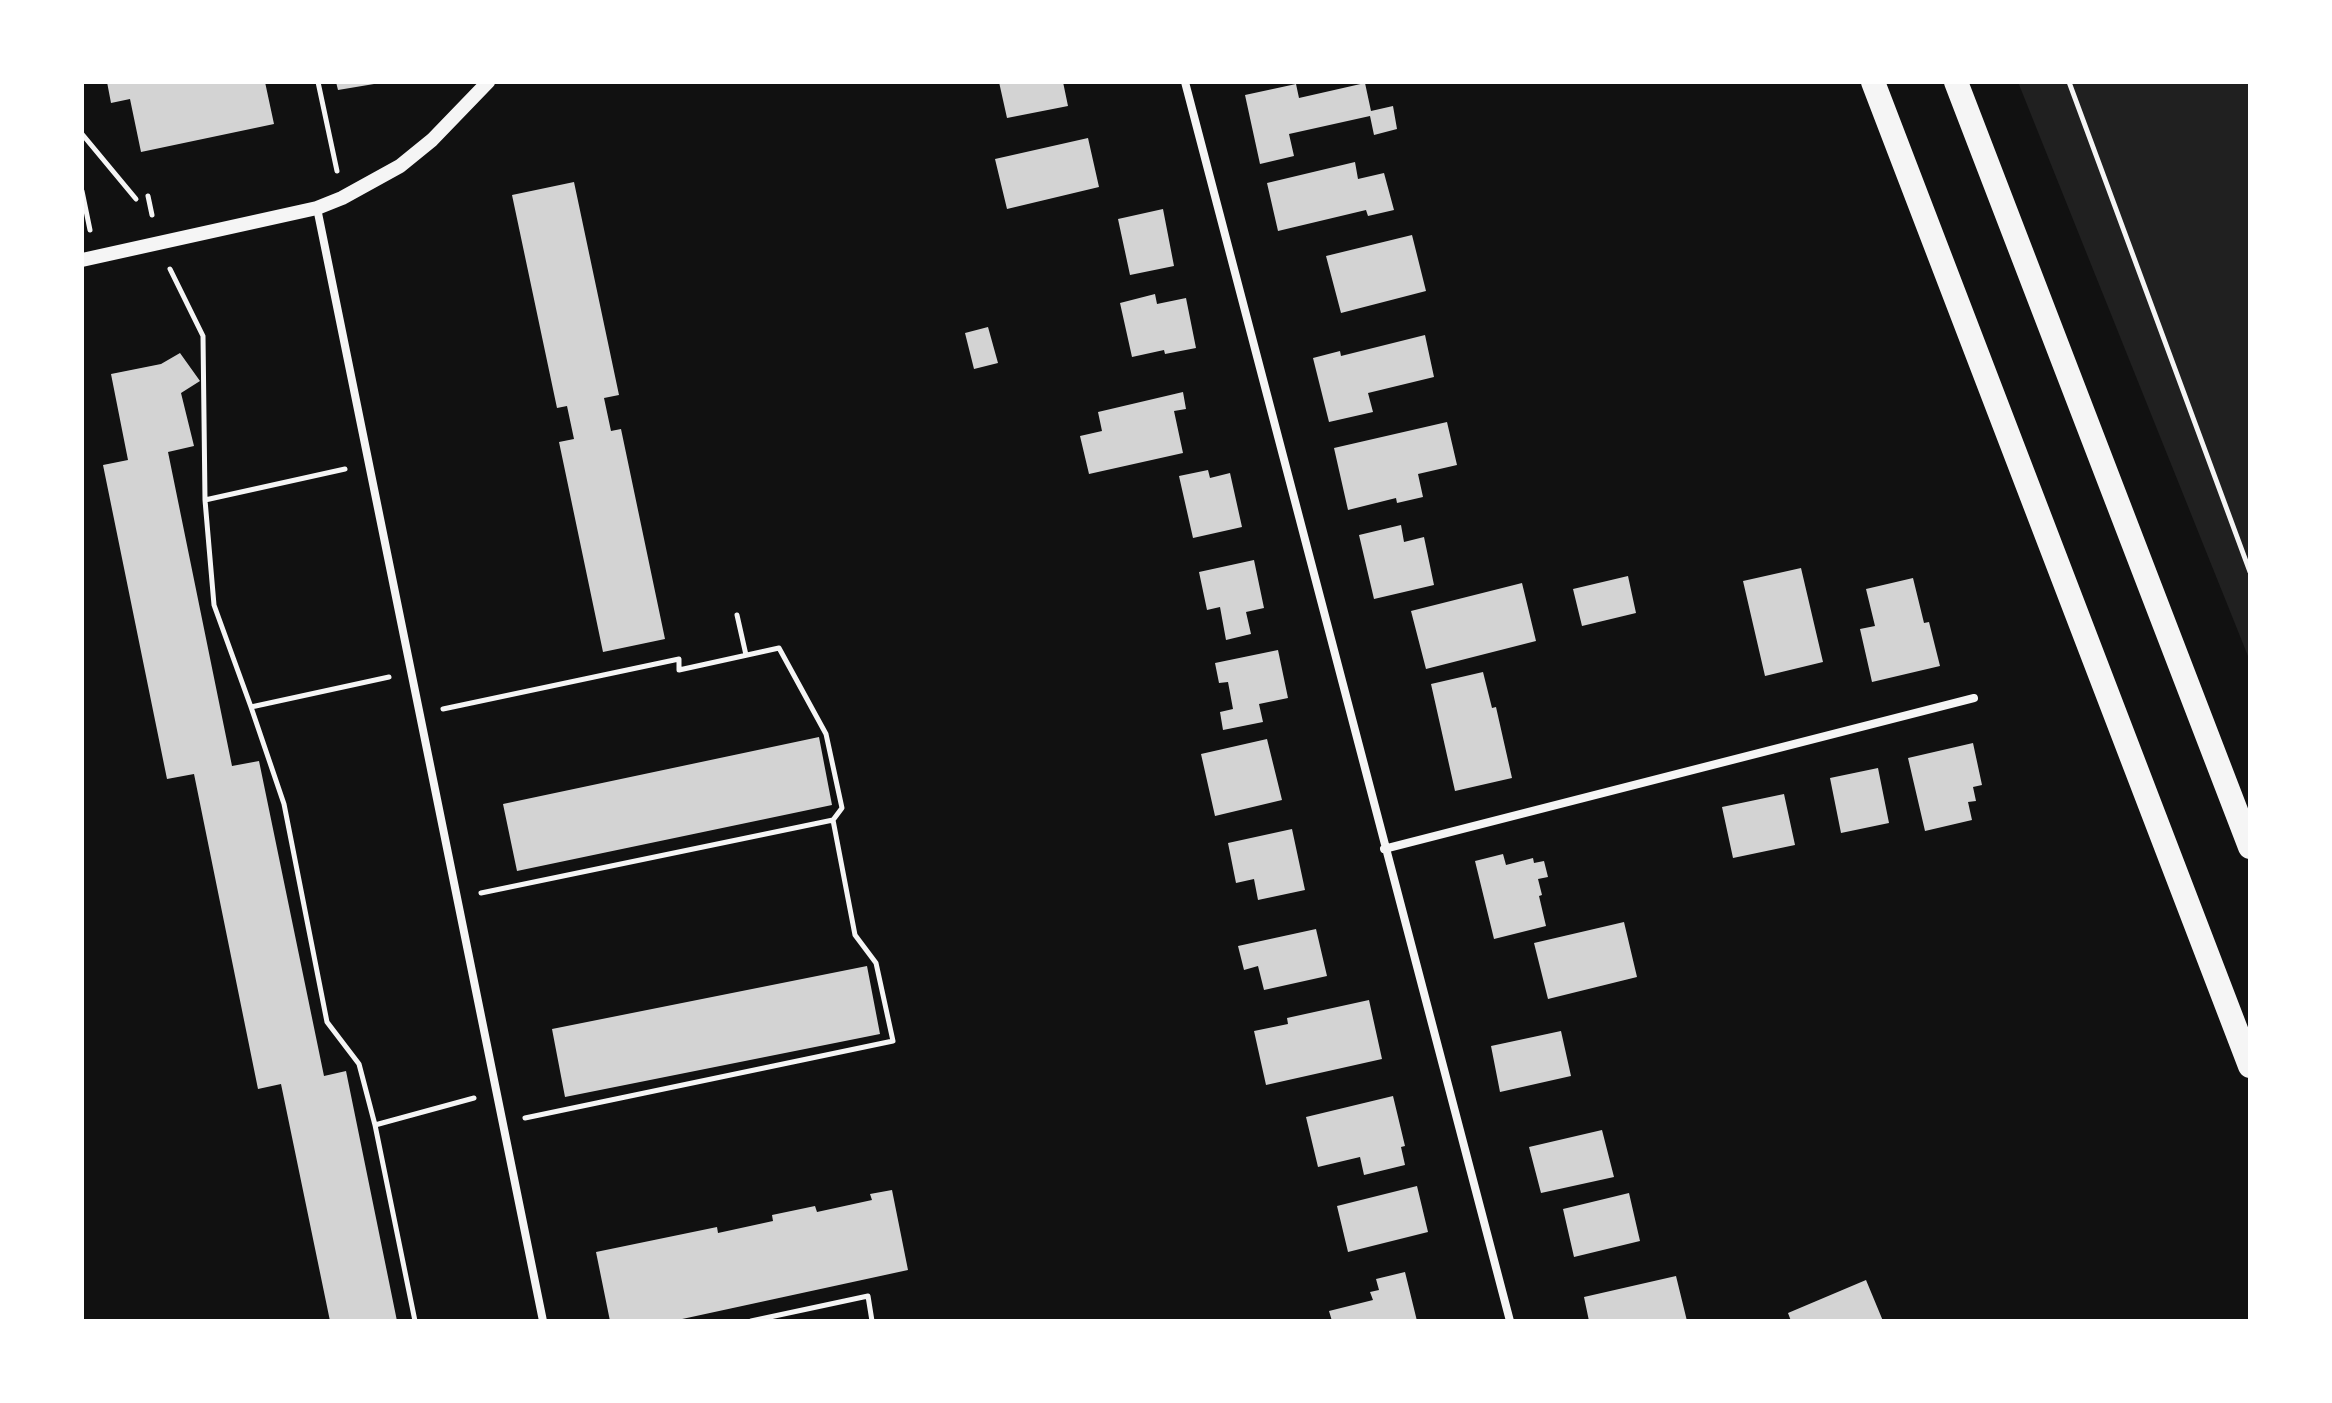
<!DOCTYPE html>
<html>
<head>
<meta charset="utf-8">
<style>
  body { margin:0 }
  #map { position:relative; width:2332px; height:1403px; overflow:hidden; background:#111; font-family:Signika,sans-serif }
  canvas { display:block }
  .frame { position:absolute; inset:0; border:84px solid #fff; pointer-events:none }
</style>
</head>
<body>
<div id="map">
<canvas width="2332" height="1403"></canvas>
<div class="frame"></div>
</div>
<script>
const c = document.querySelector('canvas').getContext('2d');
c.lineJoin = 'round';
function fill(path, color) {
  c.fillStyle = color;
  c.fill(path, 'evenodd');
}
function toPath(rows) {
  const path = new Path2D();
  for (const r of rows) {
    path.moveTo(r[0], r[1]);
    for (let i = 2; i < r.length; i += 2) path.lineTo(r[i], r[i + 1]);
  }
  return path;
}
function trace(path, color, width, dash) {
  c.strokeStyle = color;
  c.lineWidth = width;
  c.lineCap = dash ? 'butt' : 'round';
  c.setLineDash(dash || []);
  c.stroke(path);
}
fill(toPath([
  [2018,82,2250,82,2250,661]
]), '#202020');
fill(toPath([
  [107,82,265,82,274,124,141,152,130,99,111,103],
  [336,82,374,82,374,84,338,90],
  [999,82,1063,82,1068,106,1007,118],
  [1365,83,1371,111,1393,106,1397,129,1374,135,1370,116,1289,134,1294,156,1260,164,1245,95,1296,84,1299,98],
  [1088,138,1099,187,1007,209,995,159],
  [1355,162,1358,179,1384,173,1394,210,1368,216,1366,210,1278,231,1267,183],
  [574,182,619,395,604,398,611,431,621,429,665,639,603,652,559,442,574,439,567,406,557,408,512,195],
  [1163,209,1174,266,1130,275,1118,219],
  [1412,235,1426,291,1341,313,1326,256],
  [1155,294,1157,304,1186,298,1196,348,1165,354,1164,350,1132,357,1120,303],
  [988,327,998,363,974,369,965,333],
  [1425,335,1434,377,1368,393,1373,412,1329,422,1313,358,1340,351,1341,356],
  [180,353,200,381,181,393,194,446,168,452,232,766,259,761,324,1076,346,1071,397,1321,330,1321,281,1084,258,1089,194,774,167,779,103,465,128,460,111,374,161,364],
  [1183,392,1186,409,1174,411,1183,453,1089,474,1080,436,1102,431,1098,412],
  [1447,422,1457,465,1418,474,1423,497,1397,503,1396,498,1348,510,1334,448],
  [1208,470,1210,478,1230,473,1242,527,1193,538,1179,476],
  [1401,525,1404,542,1424,537,1434,585,1374,599,1359,535],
  [1254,560,1264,608,1246,612,1251,634,1226,640,1220,607,1207,610,1199,572],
  [1801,568,1823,662,1765,676,1743,581],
  [1628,576,1636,613,1582,626,1573,589],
  [1913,578,1924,623,1929,622,1940,666,1872,682,1860,629,1875,626,1866,589],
  [1522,583,1536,641,1426,669,1411,611],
  [1278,650,1288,698,1259,704,1263,722,1223,730,1220,712,1233,709,1228,682,1219,683,1215,663],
  [1483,672,1492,708,1496,707,1512,778,1455,791,1431,684],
  [819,737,832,805,517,871,503,804],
  [1267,739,1282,800,1215,816,1201,754],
  [1973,743,1982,785,1973,787,1976,801,1968,802,1972,820,1925,831,1908,758],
  [1878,768,1889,823,1841,833,1830,778],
  [1784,794,1795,845,1733,858,1722,807],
  [1292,829,1305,890,1258,900,1254,879,1236,883,1228,843],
  [1503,854,1506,865,1533,858,1534,863,1544,861,1548,877,1538,879,1542,895,1539,896,1546,926,1494,939,1475,861],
  [1624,922,1637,977,1548,999,1534,943],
  [1316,929,1327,976,1264,990,1258,966,1244,970,1238,946],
  [867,966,880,1034,565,1097,552,1029],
  [1369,1000,1382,1059,1266,1085,1254,1031,1288,1024,1287,1018],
  [1561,1031,1571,1076,1500,1092,1491,1046],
  [1393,1096,1405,1146,1401,1147,1405,1165,1364,1175,1360,1157,1318,1167,1306,1117],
  [1602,1130,1614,1177,1541,1193,1529,1147],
  [1417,1186,1428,1232,1348,1252,1337,1206],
  [892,1190,908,1270,673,1321,610,1321,596,1252,717,1227,718,1233,773,1221,772,1215,815,1206,817,1212,872,1200,870,1194],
  [1629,1193,1640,1241,1574,1257,1563,1209],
  [1405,1272,1417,1321,1332,1321,1329,1311,1373,1300,1370,1292,1379,1290,1376,1279],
  [1676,1276,1687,1321,1589,1321,1584,1297],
  [1866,1280,1883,1321,1791,1321,1788,1313]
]), '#d3d3d3');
trace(toPath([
  [318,82,337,171],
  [2069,82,2250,572],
  [82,134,136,199],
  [82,191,90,230],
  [148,196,152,215],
  [170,269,203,336,205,500,345,469],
  [205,500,214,605,251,707,389,677],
  [737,615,746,655],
  [251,707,284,804,327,1022,359,1064,375,1125,474,1098],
  [443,709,679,659,679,670,779,648,826,734,842,808,833,820],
  [481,893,833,820,855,935,876,963,893,1041,525,1118],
  [375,1125,415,1321],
  [751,1321,868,1296,872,1321]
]), '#f5f5f5', 5);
trace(toPath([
  [1185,82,1510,1321],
  [317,208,543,1321],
  [1384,849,1974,698]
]), '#f5f5f5', 8);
trace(toPath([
  [82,260,317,208,342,198,400,166,432,140,488,82]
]), '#f5f5f5', 14);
trace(toPath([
  [1873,82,2250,1066],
  [1956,82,2250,847]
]), '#f5f5f5', 24);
</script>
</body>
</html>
